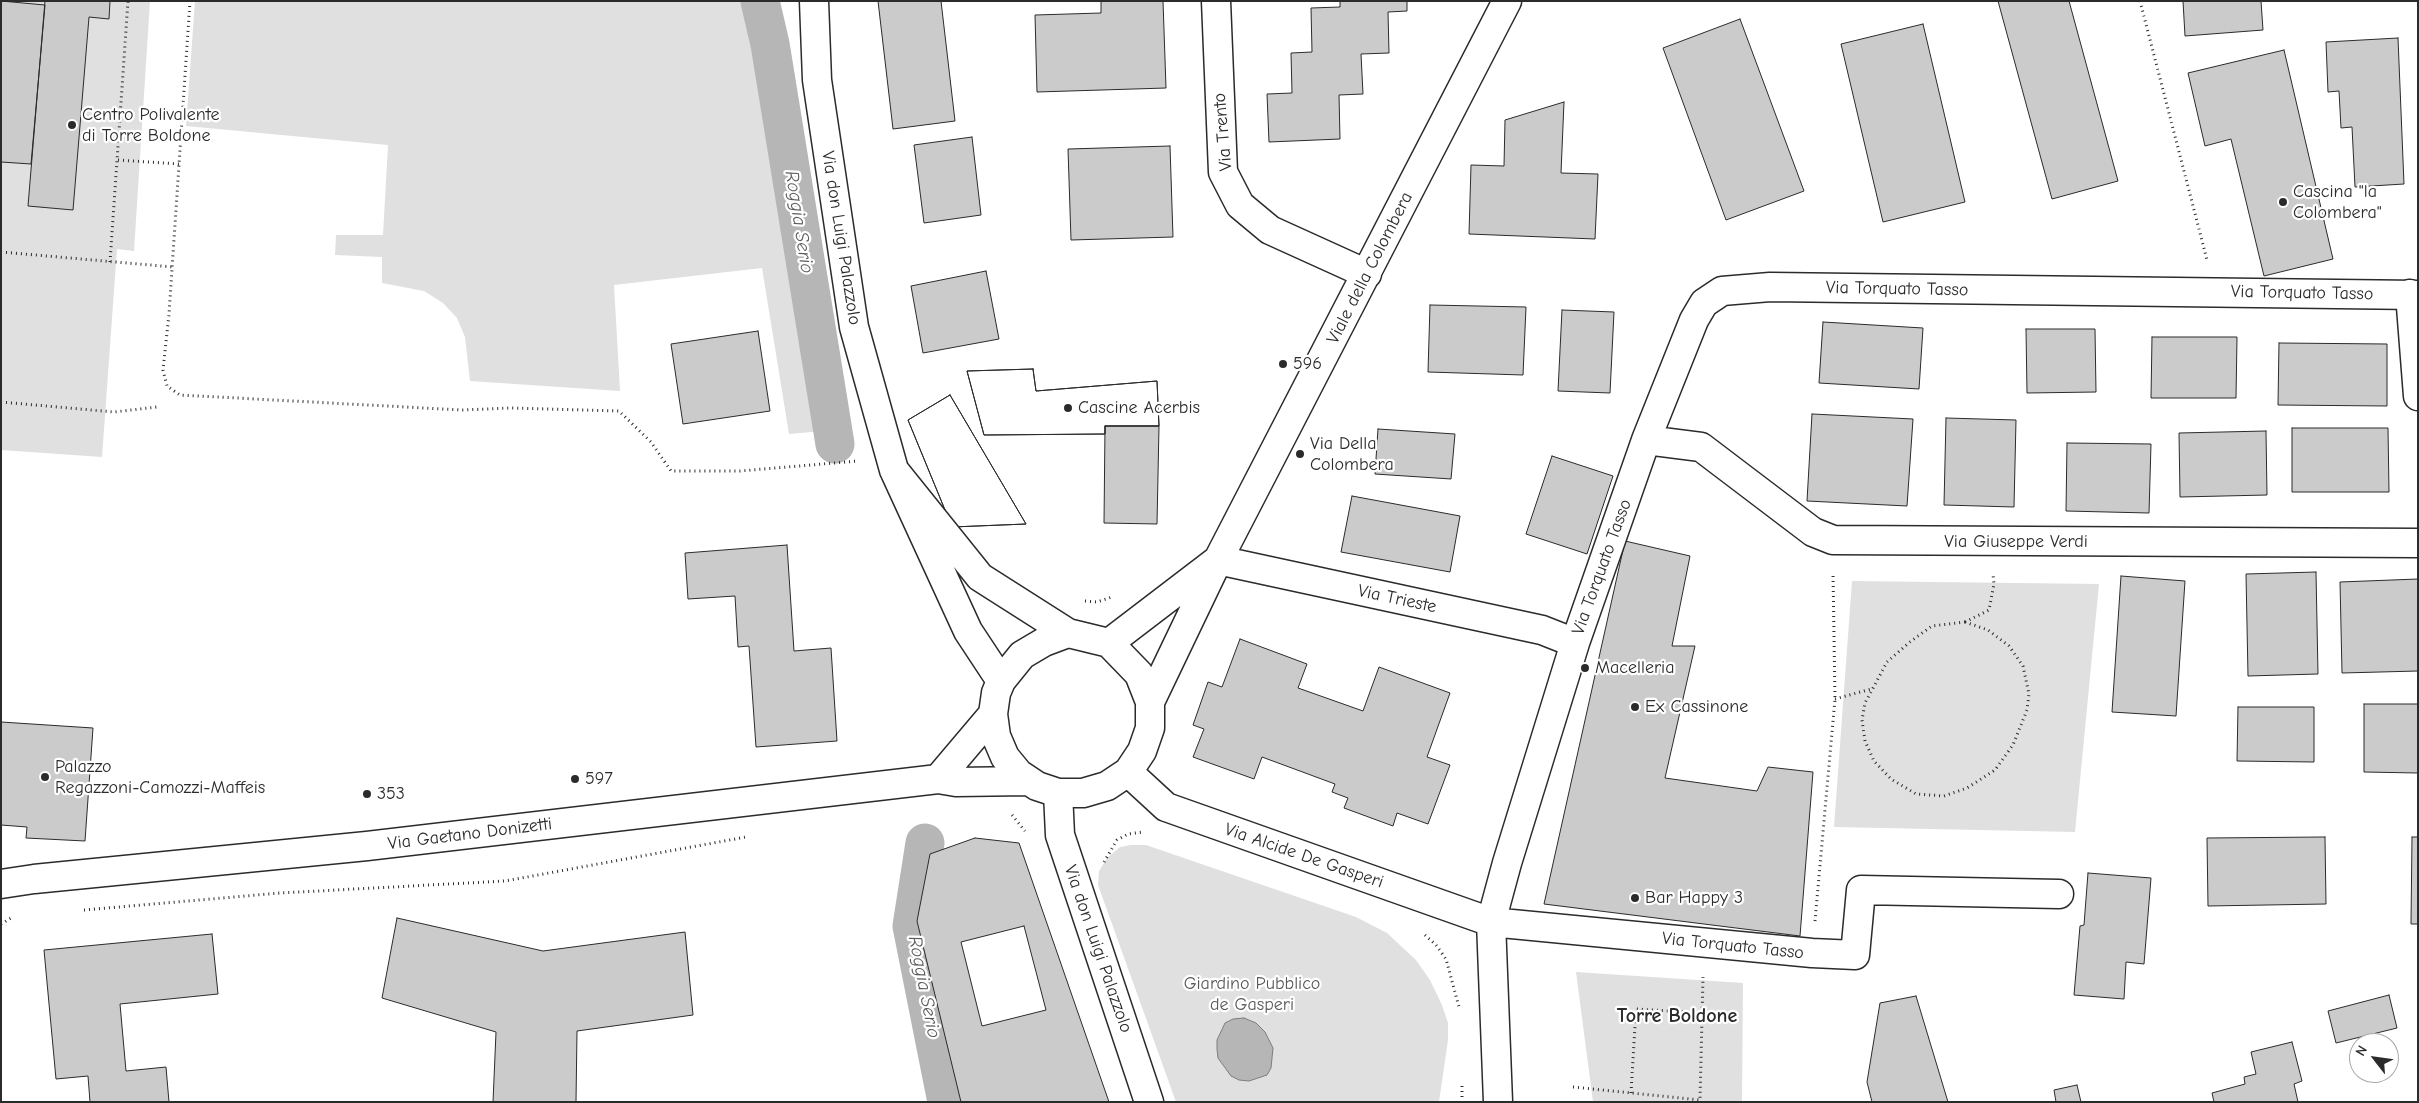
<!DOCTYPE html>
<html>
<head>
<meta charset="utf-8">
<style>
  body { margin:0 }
  #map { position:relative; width:2419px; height:1103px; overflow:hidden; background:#fff; font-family:"Comic Neue",sans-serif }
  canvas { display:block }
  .frame { position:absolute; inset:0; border:2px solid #2b2b2b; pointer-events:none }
  .north { position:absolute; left:2349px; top:1033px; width:50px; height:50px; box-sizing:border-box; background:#fff; border:1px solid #aaa; border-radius:50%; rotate:300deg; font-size:14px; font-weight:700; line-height:20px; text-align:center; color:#2b2b2b }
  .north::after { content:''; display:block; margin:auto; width:18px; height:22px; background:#2b2b2b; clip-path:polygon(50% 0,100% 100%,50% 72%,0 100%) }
</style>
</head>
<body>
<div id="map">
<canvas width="2419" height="1103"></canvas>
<div class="frame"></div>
<div class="north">N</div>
</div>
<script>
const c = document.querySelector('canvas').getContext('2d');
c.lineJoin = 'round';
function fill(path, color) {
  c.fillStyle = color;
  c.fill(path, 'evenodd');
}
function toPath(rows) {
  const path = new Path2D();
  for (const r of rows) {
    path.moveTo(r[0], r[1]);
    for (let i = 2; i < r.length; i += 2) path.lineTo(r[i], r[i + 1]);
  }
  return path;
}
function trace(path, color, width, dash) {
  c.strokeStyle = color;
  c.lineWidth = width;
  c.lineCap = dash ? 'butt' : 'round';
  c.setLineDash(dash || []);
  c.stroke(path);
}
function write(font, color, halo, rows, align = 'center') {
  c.font = font + ' "Comic Neue",sans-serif';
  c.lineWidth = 4.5;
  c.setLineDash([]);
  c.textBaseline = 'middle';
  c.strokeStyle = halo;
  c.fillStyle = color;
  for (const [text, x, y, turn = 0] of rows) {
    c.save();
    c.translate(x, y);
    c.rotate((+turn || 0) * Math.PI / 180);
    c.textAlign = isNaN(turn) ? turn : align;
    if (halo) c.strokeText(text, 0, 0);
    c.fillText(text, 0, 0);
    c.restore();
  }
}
fill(toPath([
  [1,1,150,1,134,251,117,249,102,457,1,450],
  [195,1,775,1,829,357,845,429,789,434,762,268,614,285,620,391,470,381,465,337,457,318,443,303,424,291,382,283,382,257,335,255,336,235,383,235,388,145,186,126],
  [1852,581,2099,584,2075,832,1834,827],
  [1131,845,1146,845,1356,917,1387,933,1416,960,1430,980,1442,1005,1448,1023,1448,1040,1439,1102,1176,1102,1098,885,1099,871,1107,858,1120,847],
  [1576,972,1743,983,1742,1102,1593,1102]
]), '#e0e0e0');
const water = toPath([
  [1244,1018,1256,1023,1265,1032,1273,1048,1271,1068,1267,1075,1249,1081,1239,1080,1231,1076,1218,1058,1217,1049,1217,1040,1225,1023,1233,1019,1244,1018]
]);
fill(water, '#b6b6b6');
trace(water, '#7e7e7e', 1);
trace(toPath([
  [760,1,770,44,835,444],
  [925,843,912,926,947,1102]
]), '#b6b6b6', 39);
const building = toPath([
  [1,1,45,5,31,164,1,162,1,1],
  [45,1,110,1,109,19,89,17,73,210,28,206,45,1],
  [878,1,941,1,955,121,893,129,878,1],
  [1101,1,1163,1,1166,88,1037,92,1035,15,1101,13,1101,1],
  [1340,1,1407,1,1407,11,1388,12,1389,53,1361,54,1363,94,1339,95,1340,139,1269,142,1267,94,1292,93,1291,53,1312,52,1311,8,1340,7,1340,1],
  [1998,1,2069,1,2118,181,2052,199,1998,1],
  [2183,1,2261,1,2263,30,2185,36,2183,1],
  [1740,19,1804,191,1726,220,1663,48,1740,19],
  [1923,24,1965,202,1883,222,1841,44,1923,24],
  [2398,38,2404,184,2355,187,2352,127,2341,128,2339,91,2328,92,2326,42,2398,38],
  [2284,50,2333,259,2264,276,2231,139,2205,146,2188,73,2284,50],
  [1564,102,1561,173,1598,174,1595,239,1469,234,1471,165,1504,166,1505,120,1564,102],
  [972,137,981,215,924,223,914,145,972,137],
  [1170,146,1173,237,1071,240,1068,149,1170,146],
  [986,271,999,339,923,353,911,286,986,271],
  [1430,305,1526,307,1523,375,1428,372,1430,305],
  [1562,310,1614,312,1610,393,1558,391,1562,310],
  [1823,322,1923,328,1919,389,1819,383,1823,322],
  [2026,329,2095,329,2096,392,2027,393,2026,329],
  [758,331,770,411,683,424,671,344,758,331],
  [2152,337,2237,337,2236,398,2151,398,2152,337],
  [2279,343,2387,344,2387,406,2278,405,2279,343],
  [1033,369,1036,391,1157,381,1159,426,1105,426,1105,434,984,435,967,371,1033,369],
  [1033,369,1036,391,1157,381,1159,426,1105,426,1105,434,984,435,967,371,1033,369],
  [950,395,1026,524,952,527,908,420,950,395],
  [950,395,1026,524,952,527,908,420,950,395],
  [1812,414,1913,419,1907,506,1807,501,1812,414],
  [1946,418,2016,420,2014,507,1944,505,1946,418],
  [1105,426,1159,426,1157,524,1104,523,1105,426],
  [2292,428,2388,428,2389,492,2292,492,2292,428],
  [1378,429,1455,434,1451,479,1375,474,1378,429],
  [2266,431,2267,495,2180,497,2179,433,2266,431],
  [2067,443,2151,444,2149,513,2066,511,2067,443],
  [1552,456,1613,476,1587,554,1526,534,1552,456],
  [1352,496,1460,516,1450,572,1341,552,1352,496],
  [1625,541,1690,556,1672,646,1695,646,1665,778,1757,791,1768,767,1813,772,1800,936,1544,904,1625,541],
  [787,545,794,651,831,648,837,741,756,747,749,646,738,647,735,596,688,599,685,553,787,545],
  [2316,572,2318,674,2248,676,2246,574,2316,572],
  [2121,576,2185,581,2176,716,2112,712,2121,576],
  [2418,579,2418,671,2342,673,2340,582,2418,579],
  [1240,639,1307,664,1298,688,1363,711,1379,667,1450,693,1427,757,1450,765,1428,824,1397,813,1393,826,1344,808,1348,798,1332,792,1335,784,1262,757,1254,779,1193,757,1204,729,1193,725,1208,682,1222,687,1240,639],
  [2364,704,2418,704,2418,773,2364,772,2364,704],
  [2238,707,2314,707,2314,762,2237,761,2238,707],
  [1,722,93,728,85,841,26,838,27,827,1,825,1,722],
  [2325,837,2326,904,2208,906,2207,838,2325,837],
  [2412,837,2418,837,2418,924,2411,924,2412,837],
  [975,838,1019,843,1109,1102,961,1102,917,921,930,854,975,838],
  [1024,926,1046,1010,982,1026,961,942,1024,926],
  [2088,873,2151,878,2144,964,2126,962,2124,999,2074,995,2080,926,2084,925,2088,873],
  [397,918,543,951,685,932,693,1015,577,1031,576,1102,493,1102,496,1032,382,998,397,918],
  [212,934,218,994,120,1004,126,1071,166,1067,169,1102,90,1102,88,1076,56,1079,44,950,212,934],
  [2389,995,2397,1028,2336,1043,2328,1011,2389,995],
  [1916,996,1948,1102,1872,1102,1867,1082,1880,1003,1916,996],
  [2292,1042,2302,1081,2294,1084,2298,1102,2214,1102,2212,1093,2245,1084,2244,1077,2256,1074,2251,1052,2292,1042],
  [2077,1085,2081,1102,2056,1102,2054,1090,2077,1085]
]);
fill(building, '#cbcbcb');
trace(building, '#2b2b2b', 1);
const minor = toPath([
  [814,1,817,80,854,327,894,470,968,631,1001,681],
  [1216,1,1223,172,1240,205,1270,230,1367,274],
  [2410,294,2418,396],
  [1646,440,1701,447,1813,532,1833,540,2418,543],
  [894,470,980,577,1068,633,1109,643,1139,674,1150,702,1150,728,1142,751,1128,772,1107,786,1083,793,1058,793,1037,786,1019,774,1005,757,996,736,993,714,996,693,1001,681,1022,655,1044,642,1068,633],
  [1218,560,1542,630,1575,643],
  [1109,643,1215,562],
  [1150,702,1218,560,1507,1],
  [1128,772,1166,807,1491,922,1812,953,1855,955,1861,890,2059,894],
  [938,779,993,714],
  [1058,793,1060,835,1149,1102],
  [1,884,34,879,367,846,938,779,956,782,1028,781],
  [1498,1102,1491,922,1507,863,1575,643,1646,440,1694,320,1704,303,1722,291,1770,287,2418,295]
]);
trace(minor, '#2b2b2b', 31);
trace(toPath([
  [190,1,169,314,163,370,167,386,180,395,462,410,511,408,619,411,651,442,671,471,740,471,858,461],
  [2140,1,2207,260],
  [118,160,179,164],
  [1,252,173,267],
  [110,262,128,1],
  [1,402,114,412,157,407],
  [1085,601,1097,602,1112,597],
  [1965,622,1988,630,2009,646,2023,666,2029,694,2027,710,2013,745,1995,770,1967,788,1944,796,1916,794,1891,779,1874,761,1865,741,1862,720,1865,703,1887,662,1911,641,1932,626,1965,622],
  [1965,622,1989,610,1994,584,1993,574],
  [1835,699,1871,689],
  [1012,815,1025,831],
  [1104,862,1117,840,1128,834,1143,832],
  [84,910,280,893,505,881,746,837],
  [1815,921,1835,699,1833,573],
  [1,924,11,918],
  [1425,935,1436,945,1446,959,1459,1007],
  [1573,1087,1700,1100,1703,977],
  [1631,1093,1636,1009,1702,1013],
  [1462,1102,1462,1085]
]), '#2b2b2b', 3, [1, 4]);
trace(minor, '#fff', 28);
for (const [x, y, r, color] of [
  [72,125,5,"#2b2b2b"],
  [2283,202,5,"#2b2b2b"],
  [1283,364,5,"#2b2b2b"],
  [1068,408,5,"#2b2b2b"],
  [1300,454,5,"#2b2b2b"],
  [1585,668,5,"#2b2b2b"],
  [1635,707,5,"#2b2b2b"],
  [45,777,5,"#2b2b2b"],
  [575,779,5,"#2b2b2b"],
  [367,794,5,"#2b2b2b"],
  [1635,898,5,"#2b2b2b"]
]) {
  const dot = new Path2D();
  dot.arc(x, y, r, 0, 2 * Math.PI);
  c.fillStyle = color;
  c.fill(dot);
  trace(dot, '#fff', 2);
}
write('18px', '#2b2b2b', '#fff', [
  ["Centro Polivalente",82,115],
  ["di Torre Boldone",82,136],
  ["Cascina \"la",2293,192],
  ["Colombera\"",2293,213],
  ["596",1293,364],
  ["Cascine Acerbis",1078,408],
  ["Via Della",1310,444],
  ["Colombera",1310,465],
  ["Macelleria",1595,668],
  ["Ex Cassinone",1645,707],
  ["Palazzo",55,767],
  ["Regazzoni-Camozzi-Maffeis",55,788],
  ["597",585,779],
  ["353",377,794],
  ["Bar Happy 3",1645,898]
], 'left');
write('18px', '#2b2b2b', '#fff', [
  ["Via Trento",1223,132,-95],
  ["Via don Luigi Palazzolo",841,238,81],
  ["Viale della Colombera",1370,268,-63],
  ["Via Torquato Tasso",1897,289,1],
  ["Via Torquato Tasso",2302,293,1],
  ["Via Giuseppe Verdi",2016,542],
  ["Via Torquato Tasso",1602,567,-70],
  ["Via Trieste",1397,599,12],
  ["Via Gaetano Donizetti",470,834,-7],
  ["Via Alcide De Gasperi",1304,856,19],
  ["Via Torquato Tasso",1733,946,6],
  ["Via don Luigi Palazzolo",1098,949,71]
]);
write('18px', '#585858', '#fff', [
  ["Giardino Pubblico",1252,984],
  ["de Gasperi",1252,1005]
]);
write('italic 19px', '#5c5c5c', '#fff', [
  ["Roggia Serio",799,222,81],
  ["Roggia Serio",924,987,79]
]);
write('bold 20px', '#2b2b2b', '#fff', [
  ["Torre Boldone",1677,1016]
]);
</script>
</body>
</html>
